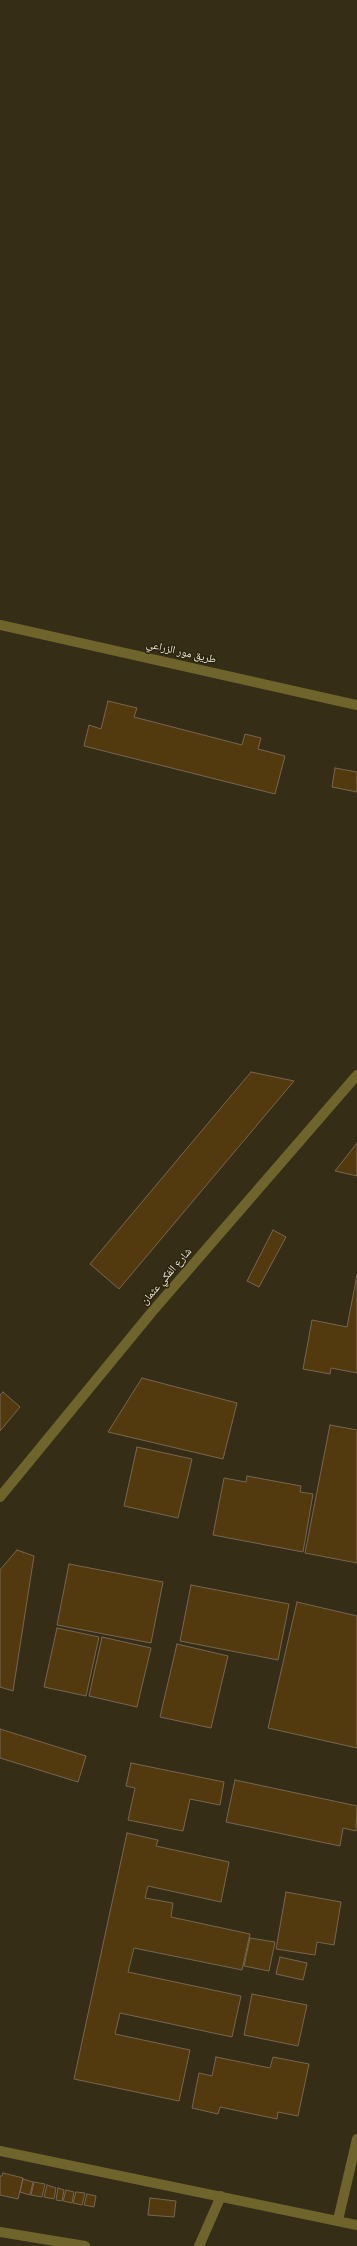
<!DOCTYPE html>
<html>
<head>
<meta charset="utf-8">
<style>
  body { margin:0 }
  canvas { display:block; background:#352d16 }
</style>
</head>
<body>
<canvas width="357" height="2246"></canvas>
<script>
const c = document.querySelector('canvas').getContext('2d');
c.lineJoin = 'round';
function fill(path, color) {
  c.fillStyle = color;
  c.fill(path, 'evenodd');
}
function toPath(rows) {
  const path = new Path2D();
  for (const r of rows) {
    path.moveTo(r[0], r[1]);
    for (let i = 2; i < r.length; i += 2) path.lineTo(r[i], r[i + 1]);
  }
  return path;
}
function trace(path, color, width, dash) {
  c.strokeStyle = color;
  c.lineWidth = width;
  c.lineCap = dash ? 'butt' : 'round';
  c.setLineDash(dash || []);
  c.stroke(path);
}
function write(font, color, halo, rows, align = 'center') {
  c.font = font + ' Overpass,"Noto Naskh Arabic",sans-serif';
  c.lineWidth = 3;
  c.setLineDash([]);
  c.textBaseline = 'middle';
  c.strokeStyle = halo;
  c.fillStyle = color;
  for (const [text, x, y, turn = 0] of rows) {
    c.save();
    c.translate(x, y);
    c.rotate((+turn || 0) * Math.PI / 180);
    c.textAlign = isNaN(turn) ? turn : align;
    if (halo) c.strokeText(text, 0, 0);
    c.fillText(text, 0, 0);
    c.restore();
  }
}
const building = toPath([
  [108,701,137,708,134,717,242,745,245,734,261,738,258,749,285,756,275,794,84,746,89,725,101,729,108,701],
  [335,768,357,772,357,792,332,787,335,768],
  [251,1072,294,1081,119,1289,90,1264,251,1072],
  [357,1143,357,1176,335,1171,357,1143],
  [273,1230,286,1237,259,1287,247,1281,273,1230],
  [357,1275,357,1373,331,1368,330,1374,303,1369,312,1320,347,1327,357,1275],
  [142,1378,237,1403,223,1459,108,1432,142,1378],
  [3,1392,20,1407,0,1431,0,1395,3,1392],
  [330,1425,357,1430,357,1563,305,1553,330,1425],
  [137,1447,192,1459,178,1518,124,1506,137,1447],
  [247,1476,301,1486,300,1492,313,1494,303,1552,213,1535,224,1478,246,1482,247,1476],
  [17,1550,34,1556,13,1691,0,1687,0,1570,17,1550],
  [69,1564,163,1582,151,1643,57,1625,69,1564],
  [191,1585,289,1604,278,1660,180,1641,191,1585],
  [297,1602,357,1616,357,1748,268,1728,297,1602],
  [57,1628,99,1637,86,1696,44,1687,57,1628],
  [102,1637,151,1648,137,1707,89,1696,102,1637],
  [177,1644,228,1656,211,1728,160,1717,177,1644],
  [0,1729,86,1756,78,1782,0,1758,0,1729],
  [131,1763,224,1782,220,1805,190,1799,183,1831,128,1820,135,1788,126,1786,131,1763],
  [235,1780,357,1806,356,1831,343,1828,340,1846,226,1822,235,1780],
  [127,1833,158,1840,156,1846,229,1862,221,1902,148,1886,145,1898,173,1903,171,1917,250,1934,242,1970,134,1948,128,1972,241,1996,232,2037,120,2013,115,2034,190,2050,179,2101,74,2079,127,1833],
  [286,1892,341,1902,334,1945,317,1942,315,1955,276,1949,286,1892],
  [250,1938,275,1942,269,1971,244,1966,250,1938],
  [280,1957,307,1963,303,1980,276,1974,280,1957],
  [252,1994,307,2005,298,2046,244,2035,252,1994],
  [216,2057,270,2068,273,2057,309,2064,298,2116,278,2112,277,2119,220,2107,218,2114,192,2108,199,2073,212,2076,216,2057],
  [3,2173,23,2178,18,2199,0,2195,0,2176,2,2176,3,2173],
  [23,2179,33,2182,30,2195,20,2192,23,2179],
  [34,2182,45,2184,42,2197,31,2195,34,2182],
  [47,2185,56,2188,54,2199,44,2197,47,2185],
  [58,2188,64,2190,62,2201,56,2200,58,2188],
  [66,2190,74,2192,72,2203,63,2201,66,2190],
  [76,2192,85,2193,82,2205,73,2203,76,2192],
  [87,2194,96,2196,94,2207,84,2205,87,2194],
  [150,2198,176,2201,174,2217,148,2215,150,2198]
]);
fill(building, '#53390e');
trace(building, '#766650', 1);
trace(toPath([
  [0,2151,357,2225],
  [338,2220,357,2139],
  [0,2232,85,2246],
  [199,2246,221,2196]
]), '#6f652c', 10);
trace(toPath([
  [0,625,357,705],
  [0,1497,151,1313,357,1075]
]), '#6f652c', 10);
write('11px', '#efeadc', '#2b230c', [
  ["طريق مور الزراعي",181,653,13],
  ["شارع الفكي عثمان",167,1277,-49]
]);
</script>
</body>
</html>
